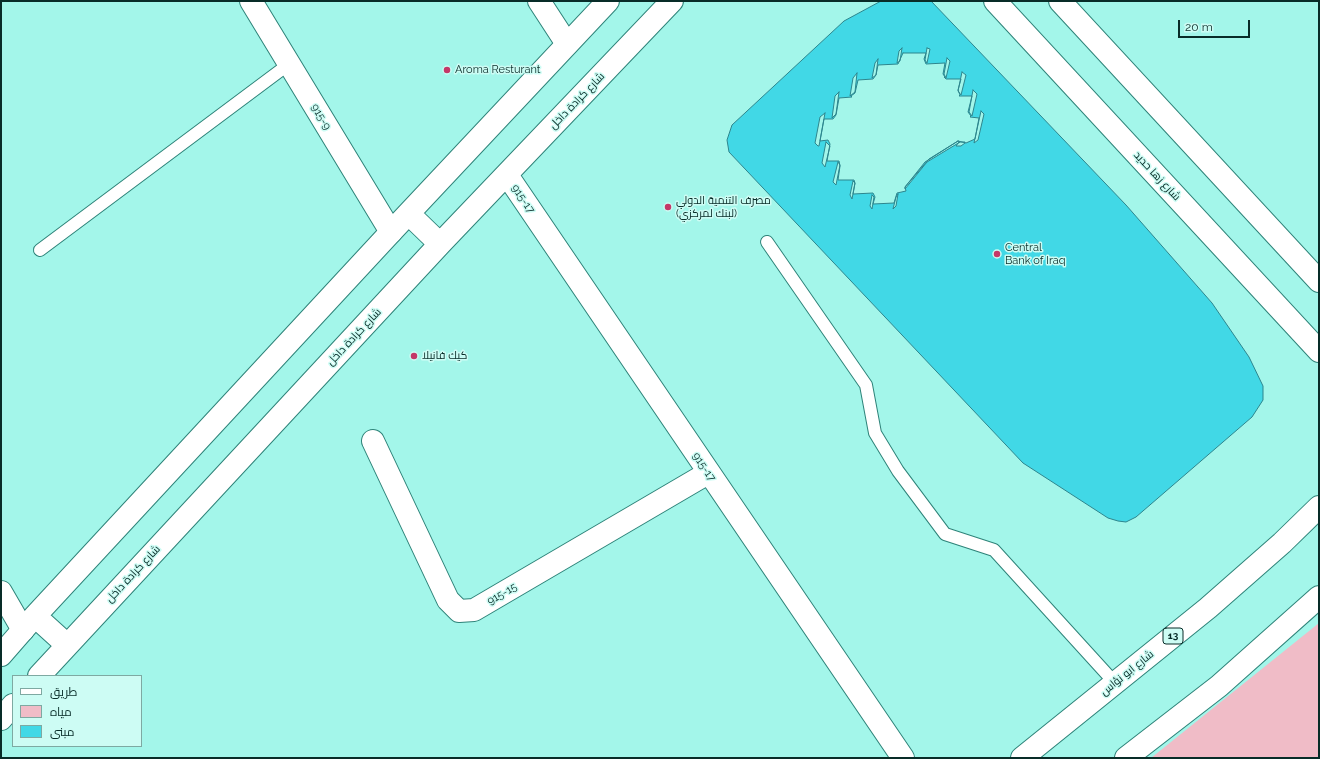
<!DOCTYPE html>
<html>
<head>
<meta charset="utf-8">
<style>
  body { margin:0 }
  #map { position:relative; width:1320px; height:759px; overflow:hidden; background:#a3f6ea; font-family:Raleway,Cairo,sans-serif }
  canvas { display:block }
  .frame { position:absolute; inset:0; border:2px solid #082c28; pointer-events:none }
  .legend { position:absolute; left:12px; top:675px; width:130px; height:72px; box-sizing:border-box; background:#cdfcf4; border:1px solid #7ea9a2; margin:0; padding:5px 7px; list-style:none; font-size:12px; color:#082c28 }
  .legend li { display:flex; align-items:center; gap:8px; height:20px }
  .legend b { width:20px; border:1px solid #7ea9a2 }
  .scale { position:absolute; left:1178px; top:20px; width:72px; height:18px; box-sizing:border-box; border:2px solid #082c28; border-top:0; padding-left:5px; font-size:12px; line-height:14px; white-space:nowrap; color:#082c28; -webkit-text-stroke:3px #cdfcf4; paint-order:stroke }
</style>
</head>
<body>
<div id="map">
<canvas width="1320" height="759"></canvas>
<div class="frame"></div>
<ul class="legend">
<li><b style="height:5px;background:#fff"></b>طريق</li>
<li><b style="height:11px;background:#f0bcc7"></b>مياه</li>
<li><b style="height:11px;background:#41d8e6"></b>مبنى</li>
</ul>
<div class="scale">20 m</div>
</div>
<script>
const c = document.querySelector('canvas').getContext('2d');
c.lineJoin = 'round';
function fill(path, color) {
  c.fillStyle = color;
  c.fill(path, 'evenodd');
}
function toPath(rows) {
  const path = new Path2D();
  for (const r of rows) {
    path.moveTo(r[0], r[1]);
    for (let i = 2; i < r.length; i += 2) path.lineTo(r[i], r[i + 1]);
  }
  return path;
}
function trace(path, color, width, dash) {
  c.strokeStyle = color;
  c.lineWidth = width;
  c.lineCap = dash ? 'butt' : 'round';
  c.setLineDash(dash || []);
  c.stroke(path);
}
function write(font, color, halo, rows, align = 'center') {
  c.font = font + ' Raleway,Cairo,sans-serif';
  c.lineWidth = 3;
  c.setLineDash([]);
  c.textBaseline = 'middle';
  c.strokeStyle = halo;
  c.fillStyle = color;
  for (const [text, x, y, turn = 0] of rows) {
    c.save();
    c.translate(x, y);
    c.rotate((+turn || 0) * Math.PI / 180);
    c.textAlign = isNaN(turn) ? turn : align;
    if (halo) c.strokeText(text, 0, 0);
    c.fillText(text, 0, 0);
    c.restore();
  }
}
fill(toPath([
  [1319,623,1319,758,1151,758]
]), '#f0bcc7');
const building = toPath([
  [881,1,931,1,1126,205,1212,303,1249,357,1263,386,1263,400,1252,417,1136,517,1126,522,1118,521,1108,518,1023,463,729,152,727,140,732,125,844,21,881,1],
  [902,48,900,61,897,63,899,51,902,48],
  [927,48,930,49,927,63,925,60,927,48],
  [903,53,926,53,924,59,926,64,945,63,943,74,945,77,944,77,946,79,961,79,958,90,960,95,959,96,972,96,968,112,971,116,970,117,979,118,975,139,966,143,958,141,929,159,905,187,906,191,897,193,894,203,873,204,875,197,873,193,853,194,855,183,854,180,838,180,840,166,839,161,827,161,830,144,828,140,820,141,824,119,833,119,836,115,839,98,852,97,851,96,855,93,858,80,873,79,876,75,878,65,898,64,903,53],
  [947,58,950,61,946,78,944,74,947,58],
  [878,59,876,75,872,78,875,63,878,59],
  [962,72,966,75,961,95,958,91,962,72],
  [857,73,855,92,850,96,853,78,857,73],
  [973,90,977,94,972,116,969,112,973,90],
  [839,92,836,114,832,118,835,96,839,92],
  [981,111,984,114,978,140,974,143,981,111],
  [825,113,819,146,818,146,815,143,820,117,825,113],
  [958,141,960,142,927,162,905,189,905,187,925,162,958,141],
  [826,142,830,146,825,167,822,163,826,142],
  [959,142,965,142,965,143,961,146,956,146,959,142],
  [838,162,840,165,836,185,833,182,838,162],
  [853,181,855,183,852,199,850,195,853,181],
  [898,194,896,206,893,209,896,197,898,194],
  [872,195,874,197,872,209,870,206,872,195]
]);
fill(building, '#41d8e6');
trace(building, '#2d858d', 1);
const service = toPath([
  [767,242,866,385,875,433,898,471,945,534,994,550,1115,683],
  [40,250,289,64]
]);
const minor = toPath([
  [251,1,391,232],
  [539,1,567,44],
  [507,175,903,758],
  [373,441,448,600,459,611,474,610,708,473],
  [1,592,23,630]
]);
const tertiary = toPath([
  [995,1,1319,351],
  [1060,1,1319,281]
]);
const secondary = toPath([
  [409,214,440,244],
  [35,616,67,645],
  [1,655,35,616,391,232,608,1],
  [39,676,440,244,672,1],
  [1,719,13,705]
]);
const primary = toPath([
  [1022,758,1208,608,1282,543,1319,507],
  [1126,758,1219,686,1319,597]
]);
trace(service, '#2e8379', 14);
trace(minor, '#2e8379', 24);
trace(tertiary, '#2e8379', 24);
trace(secondary, '#2e8379', 24);
trace(primary, '#2e8379', 24);
trace(service, '#fff', 12);
trace(minor, '#fff', 22);
trace(tertiary, '#fff', 22);
trace(secondary, '#fff', 22);
trace(primary, '#fff', 22);
for (const [x, y, r, color] of [
  [447,70,4,"#c43768"],
  [668,207,4,"#c43768"],
  [997,254,4,"#c43768"],
  [414,356,4,"#c43768"]
]) {
  const dot = new Path2D();
  dot.arc(x, y, r, 0, 2 * Math.PI);
  c.fillStyle = color;
  c.fill(dot);
  trace(dot, '#cdfcf4', 1.5);
}
for (const [x, y, w] of [
  [1173,636,20]
]) {
  const box = new Path2D();
  box.roundRect(x - w / 2, y - 8, w, 16, 3);
  c.fillStyle = '#cdfcf4';
  c.fill(box);
  trace(box, '#082c28', 1);
}
write('bold 10px', '#082c28', null, [
  ["13",1173,636]
]);
write('11px', '#082c28', '#cdfcf4', [
  ["Aroma Resturant",455,70],
  ["مصرف التنمية الدولي",676,201],
  ["(لبنك لمركزي)",676,214],
  ["Central",1005,248],
  ["Bank of Iraq",1005,261],
  ["كيك فانيلا",422,356]
], 'left');
write('11px', '#082c28', '#cdfcf4', [
  ["شارع كرادة داخل",577,101,-46],
  ["915-9",321,117,59],
  ["شارع زها حديد",1157,176,47],
  ["915-17",523,199,56],
  ["شارع كرادة داخل",354,337,-47],
  ["915-17",704,467,56],
  ["شارع كرادة داخل",133,574,-47],
  ["915-15",502,594,-30],
  ["شارع ابو نؤاس",1127,673,-39]
]);
</script>
</body>
</html>
